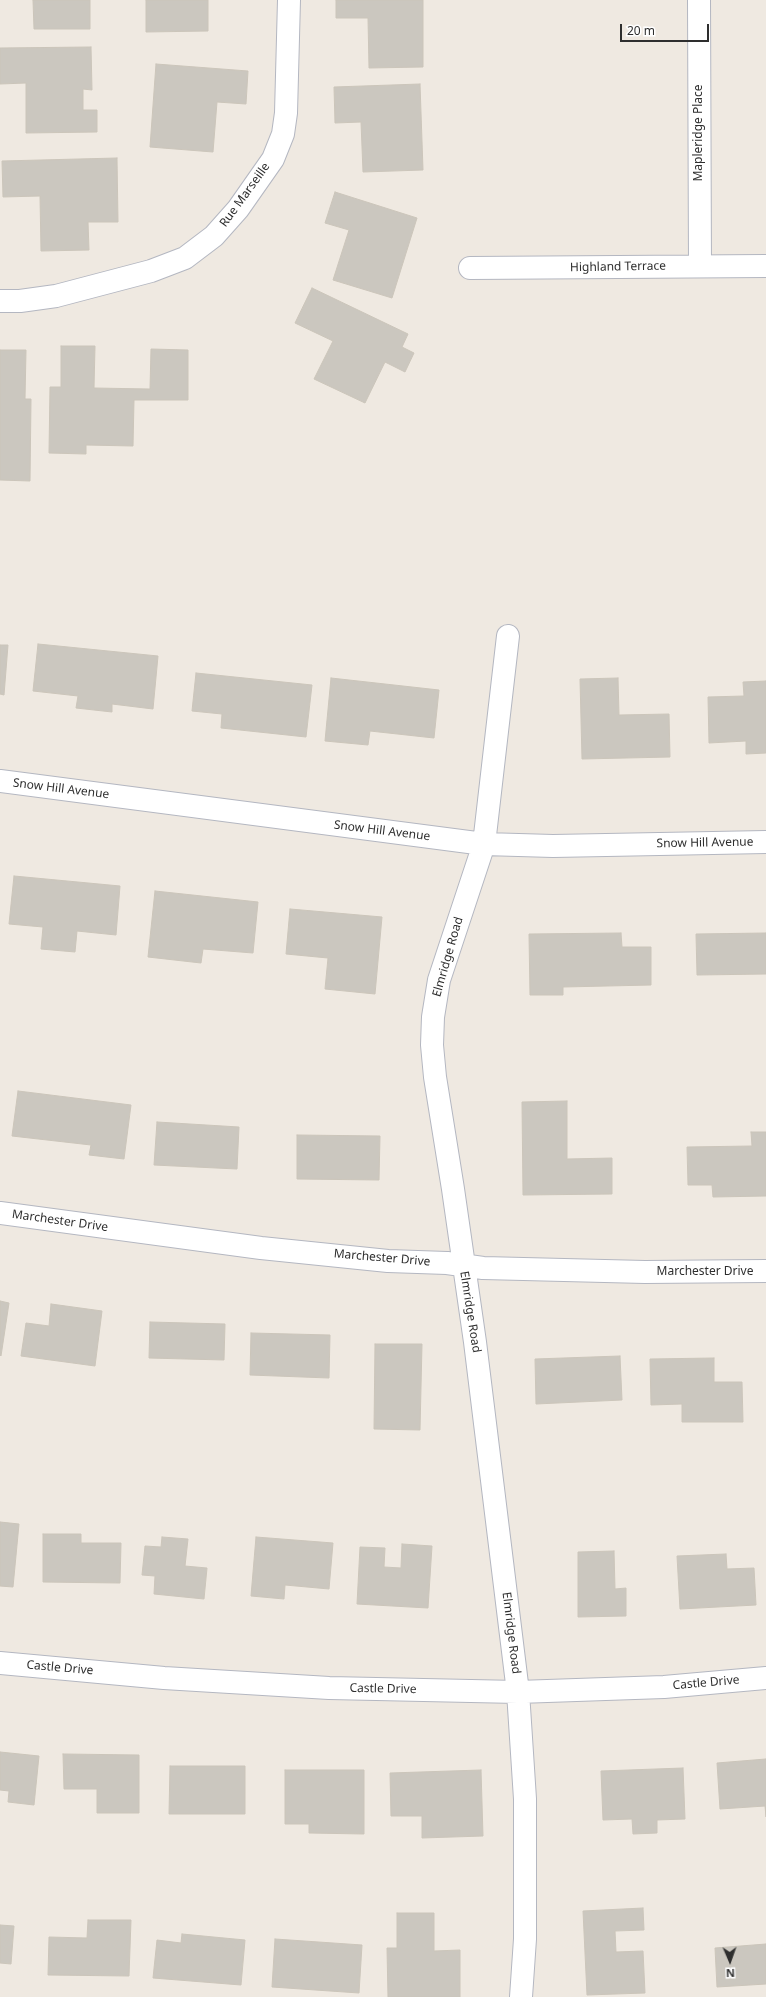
<!DOCTYPE html>
<html>
<head>
<meta charset="utf-8">
<style>
  body { margin:0 }
  #map { position:relative; width:766px; height:1997px; overflow:hidden; background:#efe9e1; font-family:"Noto Sans",sans-serif }
  canvas { display:block }
  .north { position:absolute; left:710px; top:1941px; width:40px; height:40px; -webkit-text-stroke:3px #fff; paint-order:stroke; rotate:178deg; font-size:11px; font-weight:700; line-height:16px; text-align:center; color:#2e2e2e }
  .north::after { content:''; display:block; margin:auto; width:14px; height:18px; background:#2e2e2e; clip-path:polygon(50% 0,100% 100%,50% 72%,0 100%) }
  .scale { position:absolute; left:620px; top:24px; width:89px; height:18px; box-sizing:border-box; border:2px solid #2e2e2e; border-top:0; padding-left:5px; font-size:12px; line-height:14px; white-space:nowrap; color:#2e2e2e; -webkit-text-stroke:3px #fff; paint-order:stroke }
</style>
</head>
<body>
<div id="map">
<canvas width="766" height="1997"></canvas>
<div class="north">N</div>
<div class="scale">20 m</div>
</div>
<script>
const c = document.querySelector('canvas').getContext('2d');
c.lineJoin = 'round';
function fill(path, color) {
  c.fillStyle = color;
  c.fill(path, 'evenodd');
}
function toPath(rows) {
  const path = new Path2D();
  for (const r of rows) {
    path.moveTo(r[0], r[1]);
    for (let i = 2; i < r.length; i += 2) path.lineTo(r[i], r[i + 1]);
  }
  return path;
}
function trace(path, color, width, dash) {
  c.strokeStyle = color;
  c.lineWidth = width;
  c.lineCap = dash ? 'butt' : 'round';
  c.setLineDash(dash || []);
  c.stroke(path);
}
function write(font, color, halo, rows, align = 'center') {
  c.font = font + ' "Noto Sans",sans-serif';
  c.lineWidth = 3.5;
  c.setLineDash([]);
  c.textBaseline = 'middle';
  c.strokeStyle = halo;
  c.fillStyle = color;
  for (const [text, x, y, turn = 0] of rows) {
    c.save();
    c.translate(x, y);
    c.rotate((+turn || 0) * Math.PI / 180);
    c.textAlign = isNaN(turn) ? turn : align;
    if (halo) c.strokeText(text, 0, 0);
    c.fillText(text, 0, 0);
    c.restore();
  }
}
const building = toPath([
  [33,0,90,0,90,29,34,29,33,0],
  [146,0,208,0,208,31,146,32,146,0],
  [336,0,423,0,423,67,369,68,368,18,336,18,336,0],
  [91,47,92,90,83,89,83,110,97,110,97,132,26,133,26,83,0,84,0,48,91,47],
  [156,64,248,71,246,104,217,102,213,152,150,147,156,64],
  [420,84,423,170,363,172,361,122,335,123,334,87,420,84],
  [117,158,118,222,88,222,89,250,41,251,40,196,3,197,2,161,117,158],
  [335,192,417,218,392,298,333,280,349,230,325,223,335,192],
  [312,288,408,334,402,347,414,353,405,372,385,362,365,403,314,379,333,341,295,323,312,288],
  [61,346,95,346,94,388,150,389,151,349,188,350,188,400,134,400,133,446,86,445,86,454,49,453,50,387,61,387,61,346],
  [0,350,26,350,25,399,31,399,30,481,0,480,0,350],
  [38,644,158,656,153,709,112,704,112,712,76,708,78,696,33,691,38,644],
  [0,645,8,645,4,695,0,694,0,645],
  [196,673,312,685,306,737,221,728,222,714,192,711,196,673],
  [331,678,439,690,434,738,370,731,368,745,325,741,331,678],
  [618,678,619,715,669,714,670,757,582,759,580,679,618,678],
  [766,681,766,753,746,754,746,741,709,743,708,697,744,696,743,682,766,681],
  [14,876,120,886,116,935,77,931,75,952,41,949,43,927,9,924,14,876],
  [155,891,258,902,253,953,203,949,201,963,148,957,155,891],
  [290,909,382,917,375,994,325,989,328,958,286,954,290,909],
  [621,933,622,947,651,947,651,985,563,987,563,995,530,995,529,934,621,933],
  [766,933,766,974,697,975,696,934,766,933],
  [18,1091,131,1105,124,1159,89,1155,91,1145,12,1136,18,1091],
  [567,1101,567,1159,612,1158,612,1194,523,1195,522,1102,567,1101],
  [157,1122,239,1127,237,1169,154,1165,157,1122],
  [751,1132,766,1132,766,1196,713,1197,712,1185,688,1185,687,1147,752,1146,751,1132],
  [297,1135,380,1136,379,1180,297,1179,297,1135],
  [0,1301,9,1303,1,1356,0,1355,0,1301],
  [51,1304,102,1311,95,1366,21,1356,26,1323,49,1326,51,1304],
  [150,1322,225,1324,224,1360,149,1358,150,1322],
  [251,1333,330,1335,329,1378,250,1375,251,1333],
  [375,1344,422,1344,420,1430,374,1429,375,1344],
  [620,1356,622,1400,536,1404,535,1359,620,1356],
  [714,1358,714,1382,742,1382,743,1422,682,1422,682,1404,651,1405,650,1359,714,1358],
  [0,1522,19,1524,13,1587,0,1586,0,1522],
  [43,1534,81,1534,81,1543,121,1543,120,1583,43,1582,43,1534],
  [162,1537,188,1539,185,1566,207,1568,204,1599,154,1594,155,1576,142,1575,145,1546,161,1547,162,1537],
  [256,1537,333,1543,329,1589,285,1585,284,1599,251,1596,256,1537],
  [402,1544,432,1546,428,1608,357,1604,360,1547,385,1548,384,1567,401,1568,402,1544],
  [614,1551,615,1589,626,1588,626,1616,578,1617,578,1552,614,1551],
  [726,1554,727,1569,754,1568,756,1605,680,1609,677,1556,726,1554],
  [0,1752,39,1756,34,1805,8,1802,9,1791,0,1790,0,1752],
  [63,1754,139,1755,139,1813,97,1813,97,1789,64,1789,63,1754],
  [766,1759,766,1817,765,1806,720,1809,717,1763,766,1759],
  [170,1766,245,1766,245,1814,169,1814,170,1766],
  [683,1768,685,1819,657,1820,657,1833,633,1834,632,1819,603,1820,601,1771,683,1768],
  [285,1770,364,1770,364,1834,309,1833,309,1824,285,1824,285,1770],
  [481,1770,483,1836,422,1838,422,1816,391,1816,390,1773,481,1770],
  [643,1908,644,1930,615,1931,616,1952,643,1951,645,1993,587,1995,583,1911,643,1908],
  [397,1913,434,1913,434,1951,460,1950,460,1997,388,1997,387,1948,397,1948,397,1913],
  [88,1920,131,1920,129,1976,48,1975,49,1937,87,1938,88,1920],
  [0,1925,14,1926,11,1964,0,1963,0,1925],
  [182,1934,245,1940,241,1985,153,1978,157,1940,181,1943,182,1934],
  [275,1939,362,1945,359,1993,272,1987,275,1939],
  [766,1944,766,1984,717,1987,715,1948,766,1944]
]);
fill(building, '#cbc7bf');
trace(building, '#cbc5ba', 1);
const street = toPath([
  [699,0,700,266],
  [470,268,766,266],
  [0,301,20,301,56,296,151,271,185,258,214,236,238,209,273,159,283,134,286,113,289,0],
  [508,636,484,844,439,980,433,1017,432,1045,435,1077,453,1189,475,1342,518,1692,525,1799,525,1939,521,1997],
  [0,781,484,844,553,846,766,842],
  [0,1213,261,1248,388,1261,447,1263,483,1268,645,1272,766,1271],
  [0,1663,164,1678,329,1688,518,1692,664,1687,766,1678]
]);
trace(street, '#b4b7c1', 24);
trace(street, '#fff', 22);
write('12px', '#2e2e2e', '#fff', [
  ["Mapleridge Place",699,133,-90],
  ["Rue Marseille",245,195,-54],
  ["Highland Terrace",618,267,-1],
  ["Snow Hill Avenue",61,789,7],
  ["Snow Hill Avenue",382,831,7],
  ["Snow Hill Avenue",705,843,-1],
  ["Elmridge Road",448,957,-74],
  ["Marchester Drive",60,1221,8],
  ["Marchester Drive",382,1258,5],
  ["Marchester Drive",705,1272],
  ["Elmridge Road",470,1312,81],
  ["Elmridge Road",511,1633,83],
  ["Castle Drive",60,1668,5],
  ["Castle Drive",706,1683,-5],
  ["Castle Drive",383,1689,1]
]);
</script>
</body>
</html>
